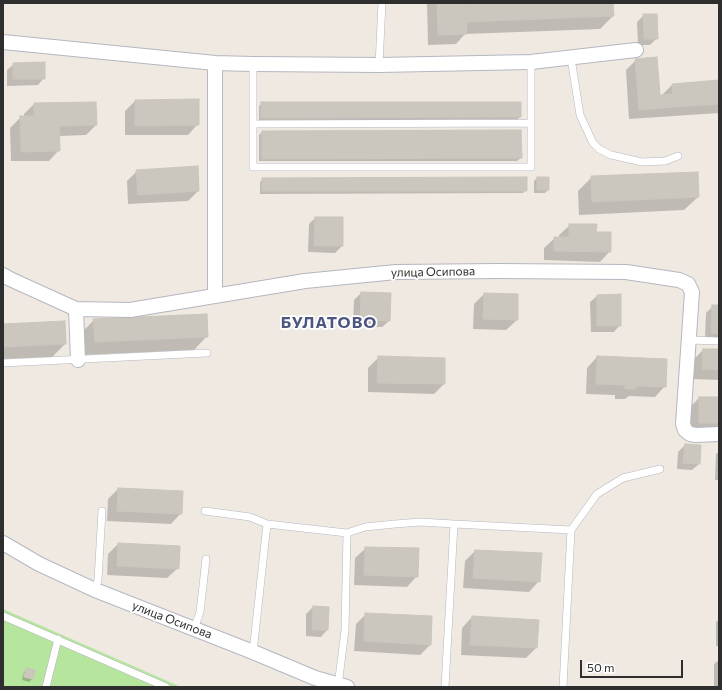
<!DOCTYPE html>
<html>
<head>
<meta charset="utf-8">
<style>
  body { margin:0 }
  #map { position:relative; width:722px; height:690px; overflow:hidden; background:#efe9e1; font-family:Commissioner,sans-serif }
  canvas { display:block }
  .frame { position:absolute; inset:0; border:4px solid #2e2e2e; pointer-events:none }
  .scale { position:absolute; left:580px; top:660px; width:103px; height:18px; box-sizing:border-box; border:2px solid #2e2e2e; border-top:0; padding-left:5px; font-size:12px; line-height:14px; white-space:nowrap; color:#2e2e2e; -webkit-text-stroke:3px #fff; paint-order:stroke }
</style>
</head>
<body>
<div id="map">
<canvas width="722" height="690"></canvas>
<div class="frame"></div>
<div class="scale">50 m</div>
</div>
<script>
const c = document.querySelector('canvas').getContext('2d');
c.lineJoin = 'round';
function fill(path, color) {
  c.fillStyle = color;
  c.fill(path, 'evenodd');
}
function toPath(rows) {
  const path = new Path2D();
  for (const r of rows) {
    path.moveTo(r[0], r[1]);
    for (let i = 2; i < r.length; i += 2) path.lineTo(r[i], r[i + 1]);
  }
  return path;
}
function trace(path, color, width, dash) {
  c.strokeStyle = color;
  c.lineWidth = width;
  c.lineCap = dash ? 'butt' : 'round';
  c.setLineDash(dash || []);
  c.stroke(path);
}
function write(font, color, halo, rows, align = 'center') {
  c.font = font + ' Commissioner,sans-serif';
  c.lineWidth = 3.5;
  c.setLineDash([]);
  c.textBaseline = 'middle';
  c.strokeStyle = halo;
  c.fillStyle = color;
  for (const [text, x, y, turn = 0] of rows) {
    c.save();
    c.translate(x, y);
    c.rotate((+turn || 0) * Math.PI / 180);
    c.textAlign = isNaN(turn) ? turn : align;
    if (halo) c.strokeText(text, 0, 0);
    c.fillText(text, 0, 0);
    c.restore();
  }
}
fill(toPath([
  [3,609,181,687,3,687]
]), '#b6e59e');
fill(toPath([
  [427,3,612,3,613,16,600,29,465,34,456,44,428,45],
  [644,15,657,38,650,45,638,45,637,22],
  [636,60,659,96,662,96,662,95,672,85,719,81,719,113,629,119,626,70],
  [14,64,44,78,38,85,7,86,7,70],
  [198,100,198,124,188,135,125,135,125,111,135,101],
  [262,103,520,117,517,120,259,120,259,106],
  [34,104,96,125,86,135,59,136,59,150,49,161,11,161,10,128,21,117,24,117,24,114],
  [262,132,521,158,517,161,259,161,259,135],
  [137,171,198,191,188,201,128,204,127,181],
  [592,177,698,197,684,210,579,215,578,191],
  [537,178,548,178,548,190,545,193,534,193,534,181],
  [263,179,526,190,523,193,260,194,260,182],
  [315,218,342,218,342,246,335,253,308,252,309,224],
  [570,225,595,233,610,251,600,262,544,260,544,248,555,238,559,238,559,235],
  [361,293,389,321,382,327,353,326,354,300],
  [484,294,517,320,506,330,473,329,474,304],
  [597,296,620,325,614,332,591,332,590,302],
  [713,306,719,306,719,340,705,340,706,313],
  [94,320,207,336,194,350,82,355,80,334],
  [3,325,65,344,52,357,3,359],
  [703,350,719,350,719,380,692,379,693,360],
  [379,357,444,359,444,384,434,394,368,392,368,368],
  [597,357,665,386,655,397,629,396,625,399,615,399,615,395,586,394,587,368],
  [699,398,719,398,719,432,689,432,689,408],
  [685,445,699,464,692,470,677,469,678,452],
  [719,451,719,480,715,480,716,454],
  [118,489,181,513,171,524,107,521,108,499],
  [118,544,179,547,178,568,167,578,107,575,108,554],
  [366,548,417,576,407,587,354,585,355,558],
  [475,551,539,581,529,592,463,588,465,561],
  [313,607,327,630,321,637,306,636,306,614],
  [366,614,430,645,420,655,354,651,356,624],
  [472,617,538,621,536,648,526,658,461,655,462,628],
  [719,619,719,646,716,646,716,622],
  [719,660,719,687,714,687,714,664],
  [27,669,34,671,32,679,29,682,22,680,24,672]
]), '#0003');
const building = toPath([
  [437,3,466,3,467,34,438,35,437,3],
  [466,3,613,3,614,16,466,22,466,3],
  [643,14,657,14,658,39,644,39,643,14],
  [657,57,660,95,672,94,673,107,639,110,635,59,657,57],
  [45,62,45,79,13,79,13,63,45,62],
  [719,80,719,104,673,107,672,84,719,80],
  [199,99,199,125,135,126,135,100,199,99],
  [96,102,97,125,59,126,59,116,34,116,34,103,96,102],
  [261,102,521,102,521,117,261,118,261,102],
  [20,116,59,116,60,151,21,152,20,116],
  [521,130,522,158,262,159,262,131,521,130],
  [198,166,199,191,138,195,136,170,198,166],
  [698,172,699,197,592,202,591,176,698,172],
  [527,177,527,191,262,191,262,178,527,177],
  [537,177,549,177,549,190,537,190,537,177],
  [315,217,343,217,343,246,314,246,315,217],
  [569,224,597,224,596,232,611,232,611,252,554,251,554,237,569,237,569,224],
  [361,292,391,293,390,321,360,320,361,292],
  [484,293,518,294,518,320,483,319,484,293],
  [621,294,621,326,597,326,597,295,621,294],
  [712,305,719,305,719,334,711,333,712,305],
  [207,314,208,337,95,342,93,319,207,314],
  [65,321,66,344,3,347,3,324,65,321],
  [703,349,719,349,719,370,702,369,703,349],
  [378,356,445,358,445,384,377,383,378,356],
  [597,356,667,359,666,387,636,386,636,389,625,389,625,385,596,384,597,356],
  [699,397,719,397,719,423,699,423,699,397],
  [685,444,701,445,700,464,683,463,685,444],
  [118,488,183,491,182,514,117,511,118,488],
  [118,543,180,546,179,569,117,566,118,543],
  [365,547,419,548,418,577,364,575,365,547],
  [475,550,542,553,540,582,473,578,475,550],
  [313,606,329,607,328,630,312,630,313,606],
  [365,613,432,616,431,645,364,641,365,613],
  [472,616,539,620,537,648,470,645,472,616],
  [26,668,35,670,33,679,24,677,26,668]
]);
fill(building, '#cbc7bf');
trace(building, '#cbc5ba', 1);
const service = toPath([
  [571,58,580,115,593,143,599,149,611,155,642,162,665,161,678,156],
  [253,64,253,167,531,167,531,62],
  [379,65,382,3],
  [253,124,531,123],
  [689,340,719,341],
  [3,363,207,353],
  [205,511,250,517,267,524,347,533,365,527,395,524,420,522,454,524],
  [571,530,597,494,623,478,660,469],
  [95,590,98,580,102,511],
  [3,616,166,687],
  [194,629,200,612,206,559],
  [253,652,267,524],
  [338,686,345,630,347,533],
  [46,687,58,639],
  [445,687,454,524,571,530,563,687]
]);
const minor = toPath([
  [3,42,215,63,253,64,379,65,531,62,636,50],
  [3,275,10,279,76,309,130,310,305,281,396,272,498,271,626,272,679,280,688,284,692,292,683,424,685,430,690,434,696,435,719,434],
  [215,296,215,63],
  [76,309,78,360],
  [3,543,39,564,95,590,253,652,315,678,347,687]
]);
trace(service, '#b4b7c1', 8);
trace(minor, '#b4b7c1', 16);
trace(service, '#fff', 7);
trace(minor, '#fff', 14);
write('12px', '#2e2e2e', '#fff', [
  ["улица Осипова",433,272,-1],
  ["улица Осипова",172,620,21]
]);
c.letterSpacing = '1px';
write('bold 16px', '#4d5680', '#fff', [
  ["БУЛАТОВО",329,323]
]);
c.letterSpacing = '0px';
</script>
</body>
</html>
